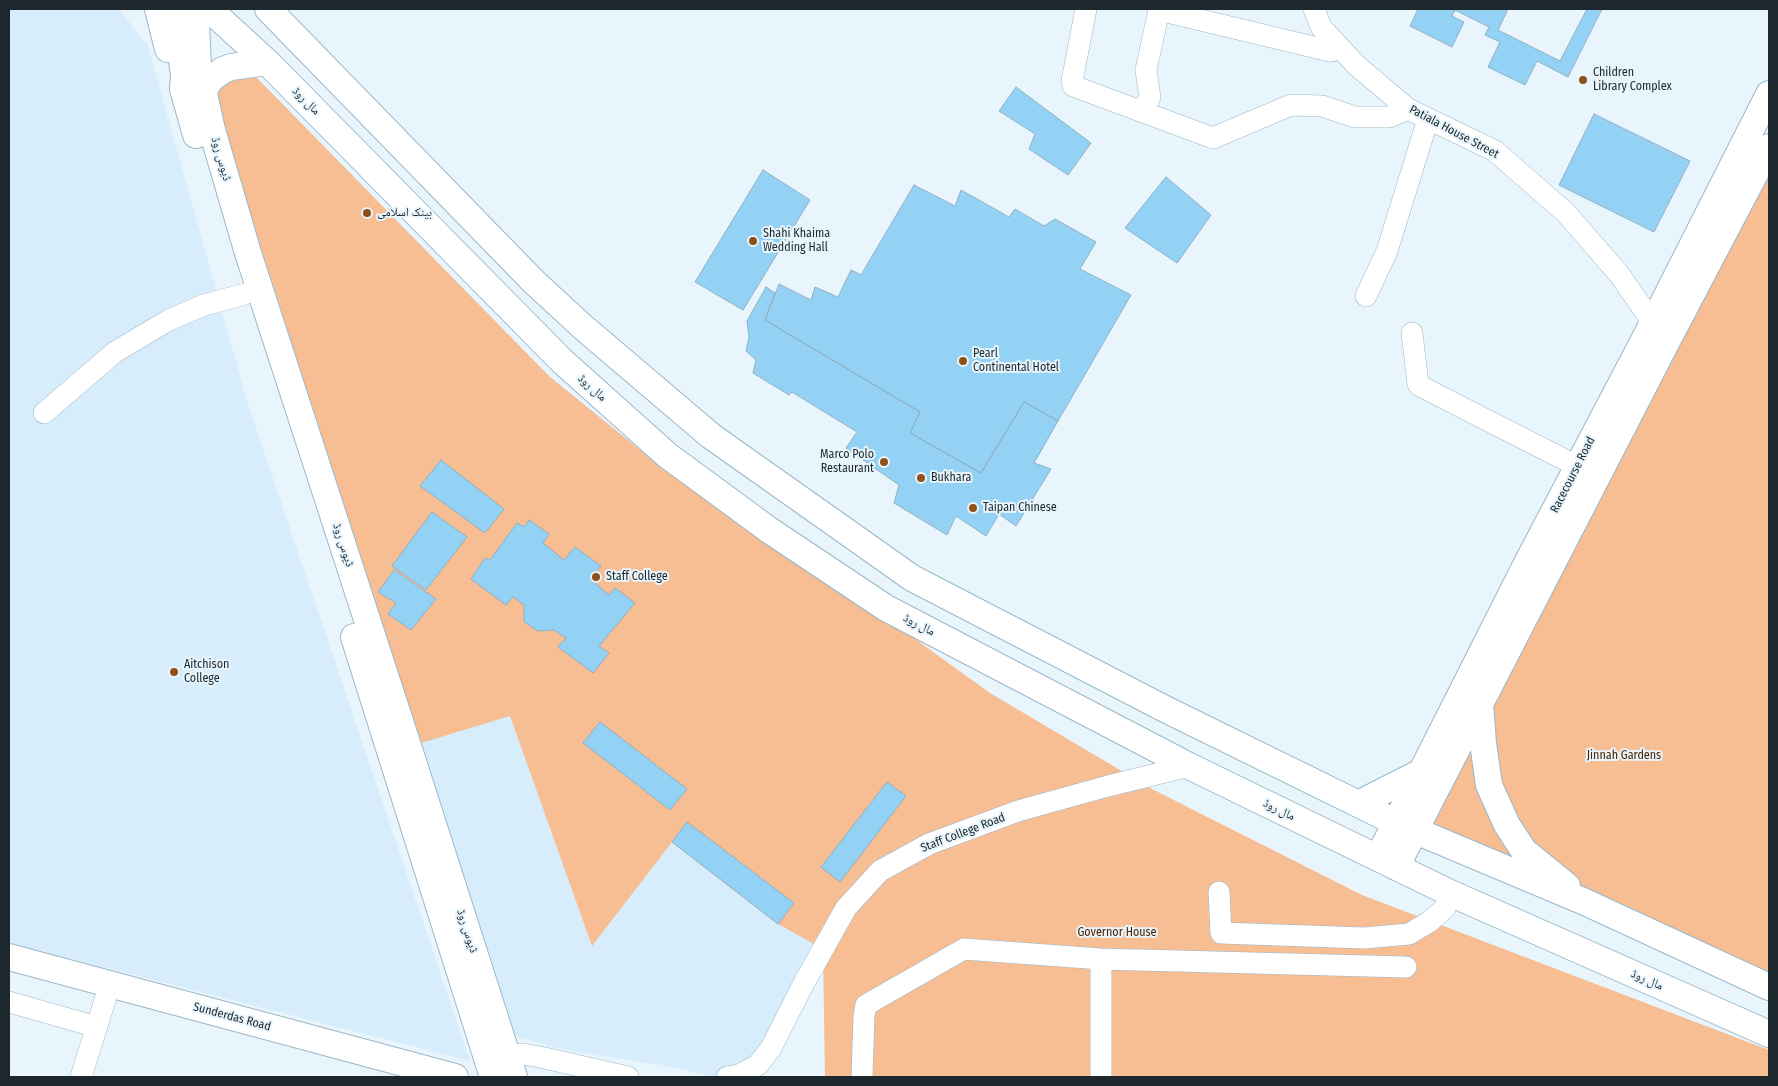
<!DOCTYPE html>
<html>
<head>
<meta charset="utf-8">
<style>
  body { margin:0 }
  #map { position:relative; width:1778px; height:1086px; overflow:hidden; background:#e9f5fc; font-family:"Fira Sans Condensed",sans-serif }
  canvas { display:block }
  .frame { position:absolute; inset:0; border:10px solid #1c272e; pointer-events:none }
</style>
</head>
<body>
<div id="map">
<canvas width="1778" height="1086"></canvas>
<div class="frame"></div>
</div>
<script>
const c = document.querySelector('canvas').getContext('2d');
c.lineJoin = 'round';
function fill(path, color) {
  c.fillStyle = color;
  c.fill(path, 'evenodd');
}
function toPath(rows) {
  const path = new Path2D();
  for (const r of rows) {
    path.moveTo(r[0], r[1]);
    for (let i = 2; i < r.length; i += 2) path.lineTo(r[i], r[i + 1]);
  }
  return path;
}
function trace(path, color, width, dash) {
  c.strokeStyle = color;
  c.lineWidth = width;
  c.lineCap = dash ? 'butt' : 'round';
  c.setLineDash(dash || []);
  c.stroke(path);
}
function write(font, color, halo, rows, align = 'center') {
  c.font = font + ' "Fira Sans Condensed","Noto Naskh Arabic",sans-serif';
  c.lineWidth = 4;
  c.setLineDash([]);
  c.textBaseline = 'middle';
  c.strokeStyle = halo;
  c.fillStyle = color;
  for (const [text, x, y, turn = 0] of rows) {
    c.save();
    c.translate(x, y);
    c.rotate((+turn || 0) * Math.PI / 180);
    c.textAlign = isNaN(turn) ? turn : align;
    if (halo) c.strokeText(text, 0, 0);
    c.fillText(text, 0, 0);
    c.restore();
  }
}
fill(toPath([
  [9,9,119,9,148,46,247,401,470,1061,9,943],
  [256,77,549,376,661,467,880,871,771,1048,727,1077,714,1077,662,1065,568,1051,512,1035,421,744,210,90]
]), '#d7edfb');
fill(toPath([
  [243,75,256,77,549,376,661,467,882,615,990,693,1152,789,1362,895,1769,1050,1769,1077,825,1077,823,949,778,924,672,842,592,946,510,716,421,743,210,90],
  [1769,173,1769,980,1422,827]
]), '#f7be94');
const building = toPath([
  [1418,9,1508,9,1498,30,1560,61,1587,9,1602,9,1568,77,1537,61,1525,85,1488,67,1500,42,1485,35,1489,27,1455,10,1452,16,1464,22,1452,47,1410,26,1418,9],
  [1016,87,1091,143,1068,175,1029,149,1035,134,999,111,1016,87],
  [1594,114,1690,161,1654,232,1559,185,1594,114],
  [763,170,810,200,743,310,695,282,763,170],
  [1166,177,1211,215,1177,263,1125,228,1166,177],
  [914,185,955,206,961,190,1009,217,1015,209,1044,226,1055,219,1096,242,1080,269,1131,295,1058,421,1024,402,981,473,910,433,920,412,765,320,779,284,811,300,815,287,838,297,851,270,861,275,914,185],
  [766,287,775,293,765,320,920,412,910,433,981,473,1024,402,1058,421,1034,463,1051,469,1016,526,999,514,986,536,956,516,947,535,894,503,899,485,846,448,857,432,792,392,789,395,753,373,756,360,746,351,749,337,747,321,766,287],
  [441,460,504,509,485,533,420,486,441,460],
  [432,512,467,537,426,590,392,566,432,512],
  [529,520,549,534,543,543,564,560,575,547,601,566,590,579,609,595,615,588,635,603,599,646,609,653,593,673,558,647,566,638,554,630,538,631,524,622,524,605,513,597,506,605,471,579,485,558,490,560,517,523,524,527,529,520],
  [394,570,436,599,411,630,388,614,396,603,378,592,394,570],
  [600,722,687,789,670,810,583,743,600,722],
  [887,782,906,796,840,882,821,867,887,782],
  [687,822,794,903,778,924,672,842,687,822]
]);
fill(building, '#94d2f5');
trace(building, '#92afc0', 1);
const minor = toPath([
  [1086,9,1072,81,1073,86,1213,138,1291,105,1322,106,1355,117,1389,117,1408,109],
  [1314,9,1321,27,1356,65,1408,109,1495,151,1566,213,1619,274,1653,323],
  [1142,112,1150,97,1146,70,1159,10,1330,51,1332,51,1337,44],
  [1366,296,1387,251,1428,119],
  [1412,333,1418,384,1420,386,1577,466],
  [44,413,115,352,169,320,204,305,245,294],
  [1219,892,1221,933,1364,938,1409,934,1429,922,1445,908,1450,893],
  [9,1002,97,1027],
  [507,1056,523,1054,540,1057,628,1077],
  [81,1077,110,984],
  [727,1077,739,1075,758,1065,771,1048,804,983,846,908,880,871,929,844,1018,811,1108,786,1189,766],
  [862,1077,864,1016,866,1005,964,949,1101,959,1406,967],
  [1101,1077,1101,959]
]);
const major = toPath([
  [158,9,168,49],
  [178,9,179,38,184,75,183,89,196,135],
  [197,9,196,21,198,67,212,130,248,253,409,749,514,1077],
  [209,9,267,62,562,361,667,455,769,530,886,608,1189,766,1378,858,1450,893,1769,1034],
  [268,9,534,282,584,328,711,436,912,578,1165,709,1397,823,1585,902,1769,987],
  [203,91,211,79,223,70,231,67,267,62],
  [354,637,493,1077],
  [1480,703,1483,743,1489,785,1507,825,1524,851,1567,886],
  [1358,804,1423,771],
  [1378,858,1527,563,1653,323,1769,94],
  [1396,867,1667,341,1769,147],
  [9,957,455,1077]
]);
trace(minor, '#9ab7c9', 22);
trace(major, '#9ab7c9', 28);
trace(minor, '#fff', 21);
trace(major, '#fff', 26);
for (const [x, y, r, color] of [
  [1583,80,5,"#905119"],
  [367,213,5,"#905119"],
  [753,241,5,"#905119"],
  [963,361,5,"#905119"],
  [884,462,5,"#905119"],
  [921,478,5,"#905119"],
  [973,508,5,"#905119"],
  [596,577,5,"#905119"],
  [174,672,5,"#905119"]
]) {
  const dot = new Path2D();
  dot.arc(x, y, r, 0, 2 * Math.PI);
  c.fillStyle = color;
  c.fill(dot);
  trace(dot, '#e9f5fc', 2);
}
write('12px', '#1c272e', '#e9f5fc', [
  ["Children",1593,73],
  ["Library Complex",1593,87],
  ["بینک اسلامی",377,213],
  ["Shahi Khaima",763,234],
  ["Wedding Hall",763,248],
  ["Pearl",973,354],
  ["Continental Hotel",973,368],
  ["Marco Polo",874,455,"right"],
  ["Restaurant",874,469,"right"],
  ["Bukhara",931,478],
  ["Taipan Chinese",983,508],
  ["Staff College",606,577],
  ["Aitchison",184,665],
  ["College",184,679]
], 'left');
write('12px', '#1c272e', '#e9f5fc', [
  ["مال روڈ",306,101,45],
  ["Patiala House Street",1454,132,28],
  ["ڈیوس روڈ",221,159,74],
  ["مال روڈ",592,388,42],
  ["Racecourse Road",1573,475,-63],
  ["ڈیوس روڈ",343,545,72],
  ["مال روڈ",919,625,27],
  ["مال روڈ",1279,810,26],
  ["Staff College Road",963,833,-21],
  ["ڈیوس روڈ",467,931,72],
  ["مال روڈ",1647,980,24],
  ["Sunderdas Road",232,1017,15]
]);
write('12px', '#4d2400', '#e9f5fc', [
  ["Jinnah Gardens",1624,756],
  ["Governor House",1117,933]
]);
</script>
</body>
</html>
